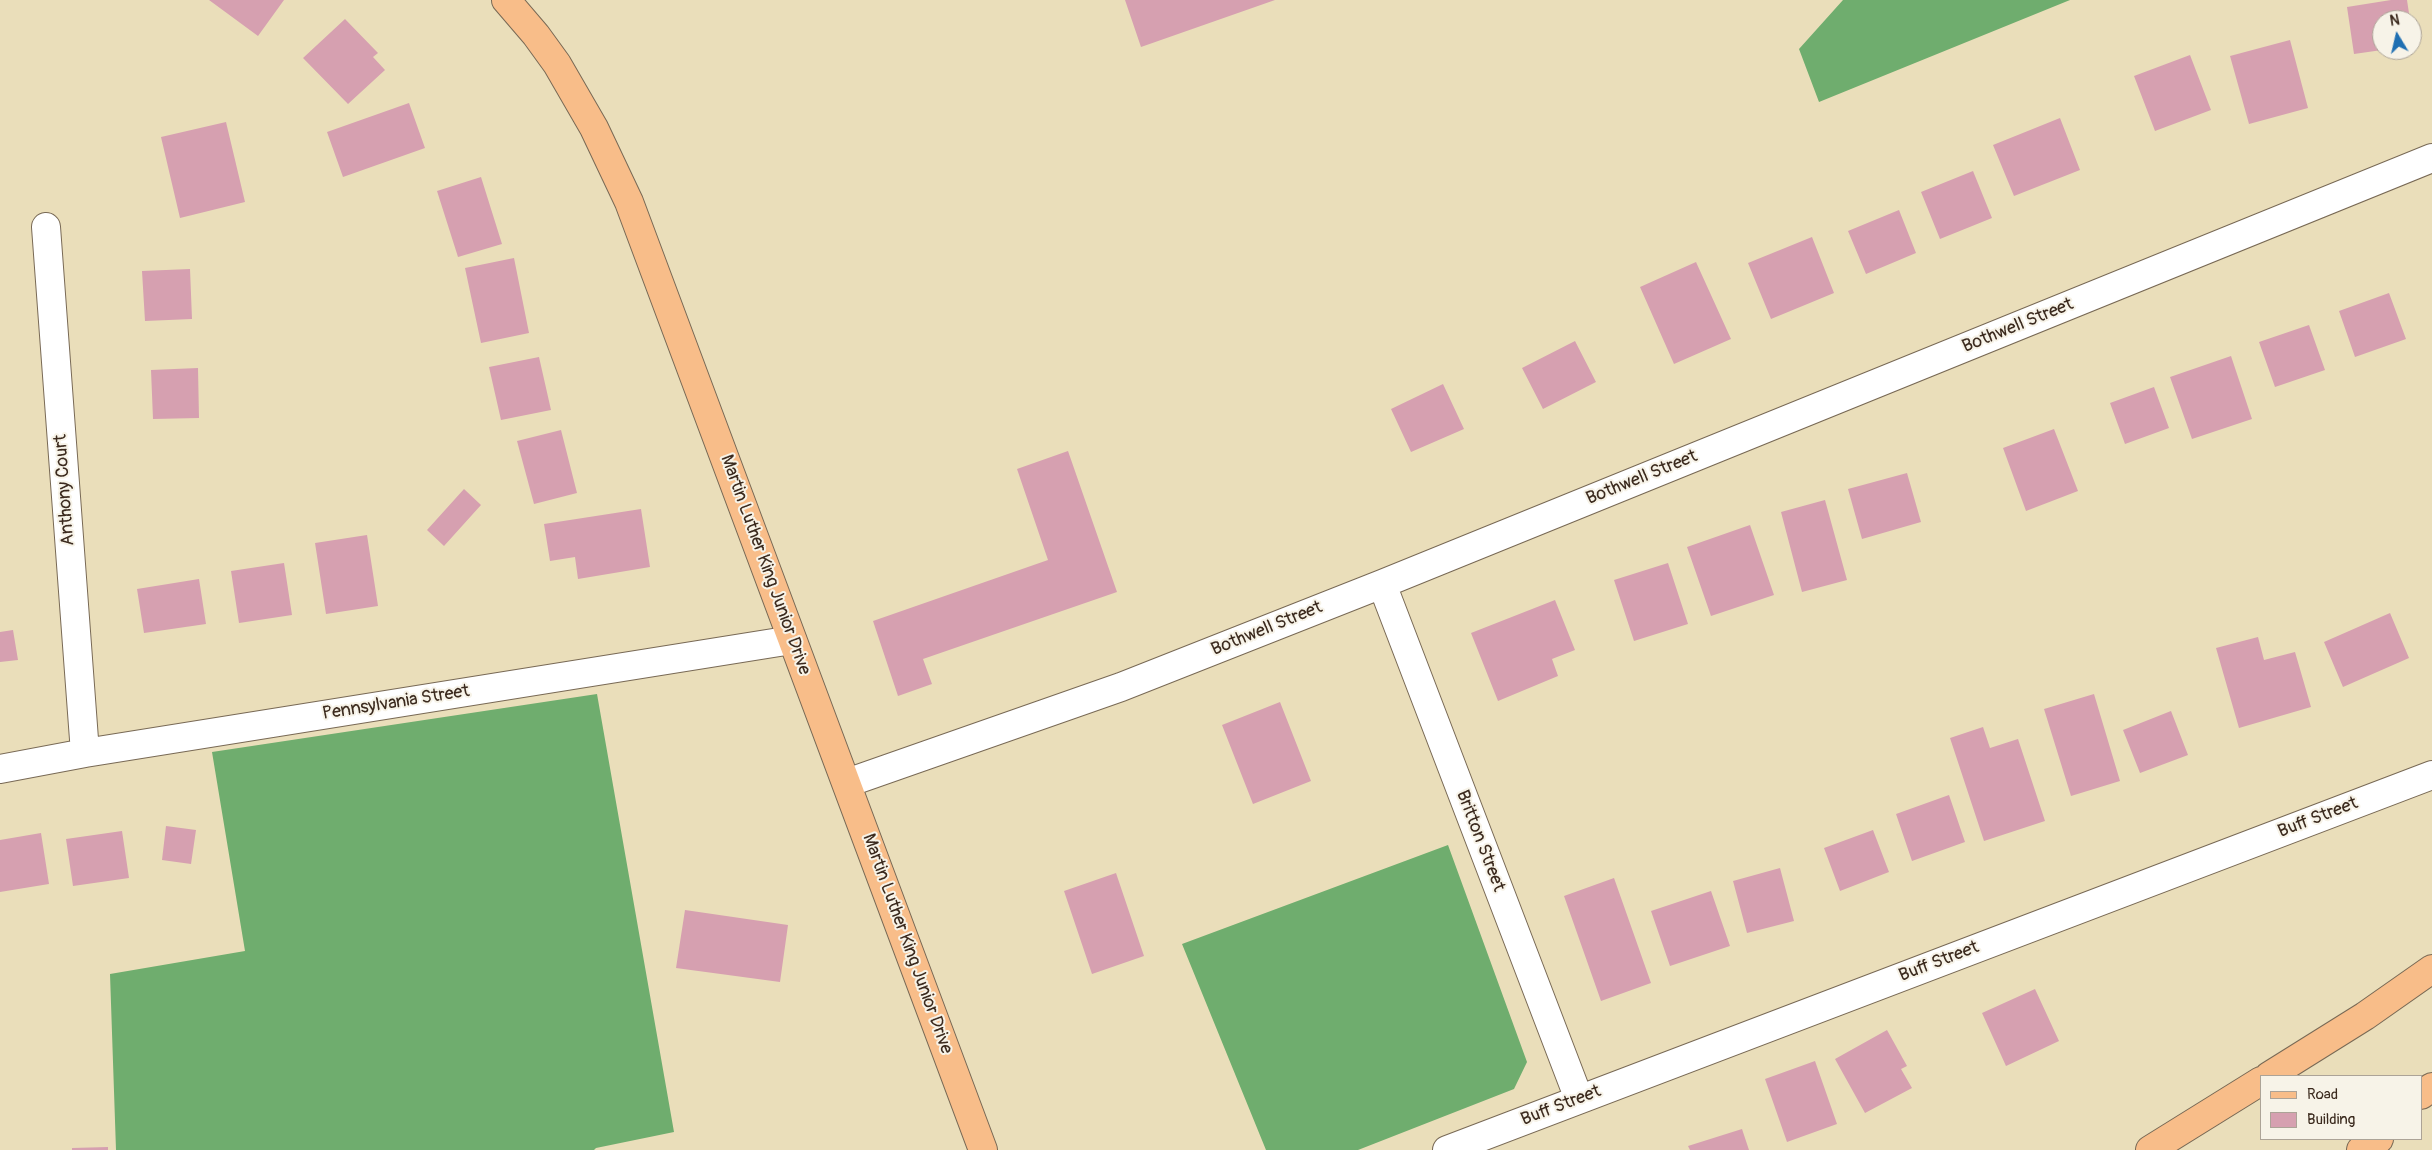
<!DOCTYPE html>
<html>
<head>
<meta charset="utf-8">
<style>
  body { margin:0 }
  #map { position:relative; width:2432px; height:1150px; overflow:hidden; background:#eadeba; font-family:Pangolin,sans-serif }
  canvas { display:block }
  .legend { position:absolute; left:2260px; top:1075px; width:162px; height:65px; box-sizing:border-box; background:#f7f3e8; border:1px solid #aca397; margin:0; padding:6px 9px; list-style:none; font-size:15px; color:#3b2a1e }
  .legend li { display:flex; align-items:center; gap:10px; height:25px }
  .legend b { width:25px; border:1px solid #aca397 }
  .north { position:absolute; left:2372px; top:10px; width:50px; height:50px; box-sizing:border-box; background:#f7f3e8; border:1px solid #aca397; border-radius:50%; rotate:351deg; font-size:14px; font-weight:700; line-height:20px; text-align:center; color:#3b2a1e }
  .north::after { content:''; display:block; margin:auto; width:18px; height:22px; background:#1f6fb2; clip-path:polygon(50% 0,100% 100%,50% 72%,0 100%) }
</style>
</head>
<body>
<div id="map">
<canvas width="2432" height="1150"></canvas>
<ul class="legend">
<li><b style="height:6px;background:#f8bd89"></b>Road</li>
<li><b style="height:14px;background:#d6a0b0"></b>Building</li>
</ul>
<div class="north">N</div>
</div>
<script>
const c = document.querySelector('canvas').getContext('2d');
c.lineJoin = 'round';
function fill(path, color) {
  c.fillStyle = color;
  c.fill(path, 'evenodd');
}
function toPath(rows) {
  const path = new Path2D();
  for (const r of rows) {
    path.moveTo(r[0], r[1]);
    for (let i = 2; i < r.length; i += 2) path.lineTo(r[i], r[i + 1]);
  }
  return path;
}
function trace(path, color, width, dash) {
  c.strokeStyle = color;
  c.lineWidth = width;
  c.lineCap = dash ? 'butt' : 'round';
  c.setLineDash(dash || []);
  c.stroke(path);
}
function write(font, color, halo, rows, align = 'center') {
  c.font = font + ' Pangolin,sans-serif';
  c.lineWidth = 4;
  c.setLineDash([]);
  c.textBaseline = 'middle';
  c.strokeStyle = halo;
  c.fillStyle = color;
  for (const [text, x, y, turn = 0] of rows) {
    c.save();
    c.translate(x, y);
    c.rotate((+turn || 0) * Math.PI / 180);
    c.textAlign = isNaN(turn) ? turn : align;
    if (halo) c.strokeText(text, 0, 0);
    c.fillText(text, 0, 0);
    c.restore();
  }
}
fill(toPath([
  [1843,0,2070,0,1819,102,1799,49],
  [597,694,674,1132,596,1148,594,1150,116,1150,110,974,245,951,212,752],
  [1448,845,1527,1062,1514,1089,1358,1150,1266,1150,1182,944]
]), '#6fad6e');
fill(toPath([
  [209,0,284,0,258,36],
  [1125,0,1275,0,1141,47],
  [2391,0,2407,0,2410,20,2382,20,2382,50,2354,54,2347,7],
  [345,19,378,53,373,57,385,70,348,104,303,58],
  [2290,40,2308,108,2249,124,2230,56],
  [2190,55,2211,110,2155,131,2134,76],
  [409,103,425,148,343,177,327,132],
  [2060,118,2080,170,2014,196,1993,145],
  [226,122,245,202,180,218,161,137],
  [1973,171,1992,218,1940,239,1921,192],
  [481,177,502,244,458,257,437,191],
  [1899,210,1916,253,1866,274,1848,231],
  [1812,237,1834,293,1771,319,1748,263],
  [514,258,529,333,481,343,465,268],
  [1696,262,1731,339,1674,364,1640,287],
  [190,269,192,319,145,321,142,271],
  [2389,293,2406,339,2355,357,2339,311],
  [2309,325,2325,370,2275,387,2259,342],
  [1575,341,1596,382,1543,409,1522,368],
  [2231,356,2252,419,2192,439,2170,377],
  [539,357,551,410,501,420,489,367],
  [198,368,199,418,153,419,151,370],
  [1443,384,1464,429,1411,452,1391,409],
  [2154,387,2169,428,2125,444,2110,403],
  [2054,429,2078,491,2026,511,2003,448],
  [561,430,577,493,534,504,517,441],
  [1068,451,1117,592,923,659,932,684,898,696,873,621,1048,560,1017,469],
  [1907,473,1921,522,1862,539,1848,489],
  [464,489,481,505,444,546,427,530],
  [1825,500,1847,580,1802,592,1781,512],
  [641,509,650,567,578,579,575,557,550,561,544,524],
  [1750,525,1774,595,1711,616,1687,547],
  [367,535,378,606,326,614,315,543],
  [284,563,292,615,239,623,231,571],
  [1668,563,1688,624,1634,641,1614,580],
  [199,579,206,624,144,633,137,589],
  [1555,600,1575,650,1552,659,1558,676,1498,701,1471,633],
  [2390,613,2409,658,2343,687,2324,642],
  [13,630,18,660,0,662,0,632],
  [2258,637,2264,660,2295,652,2311,707,2239,728,2216,648],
  [2094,694,2120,781,2071,796,2044,709],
  [1280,702,1311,781,1253,804,1222,725],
  [2171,711,2188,755,2140,773,2123,730],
  [1983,727,1990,748,2018,739,2045,821,1984,841,1950,738],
  [1949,795,1965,842,1912,861,1896,814],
  [166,826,196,830,191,864,162,860],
  [1873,830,1889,872,1840,891,1824,848],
  [122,831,129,878,73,886,66,839],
  [41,833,49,884,0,892,0,840],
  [1780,868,1794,921,1747,933,1733,881],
  [1116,873,1144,956,1092,974,1064,891],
  [1614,878,1651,983,1601,1001,1564,896],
  [1711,891,1730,946,1670,966,1651,911],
  [685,910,788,925,780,982,676,968],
  [2035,989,2059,1041,2006,1066,1982,1013],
  [1887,1030,1907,1066,1901,1069,1912,1088,1865,1113,1835,1059],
  [1815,1061,1837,1124,1787,1142,1765,1079],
  [1742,1129,1749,1150,1690,1150,1688,1146],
  [108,1147,108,1150,72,1150,72,1148]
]), '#d6a0b0');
const minor = toPath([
  [46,227,85,753],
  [1382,584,1579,1099],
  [0,769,85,753,792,640],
  [847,783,1121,687,1382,584,2432,158],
  [1447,1150,2432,775]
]);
const major = toPath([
  [506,0,536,35,557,64,594,128,629,202,983,1150]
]);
const highway = toPath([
  [2269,1076,2365,1016,2432,969],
  [2421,1095,2432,1087],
  [2150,1150,2261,1081],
  [2361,1150,2379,1139]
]);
trace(minor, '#786955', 30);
trace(major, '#786955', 30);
trace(highway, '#786955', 30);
trace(minor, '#fff', 28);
trace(major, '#f8bd89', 28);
trace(highway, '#f8bd89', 28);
write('18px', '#3b2a1e', '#f7f3e8', [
  ["Bothwell Street",2018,326,-22],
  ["Bothwell Street",1642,478,-22],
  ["Anthony Court",65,490,-94],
  ["Martin Luther King Junior Drive",765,565,70],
  ["Bothwell Street",1267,629,-22],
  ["Pennsylvania Street",396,703,-9],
  ["Buff Street",2318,818,-21],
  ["Britton Street",1480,841,69],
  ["Martin Luther King Junior Drive",907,944,70],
  ["Buff Street",1939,962,-21],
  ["Buff Street",1561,1106,-21]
]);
</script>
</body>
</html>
